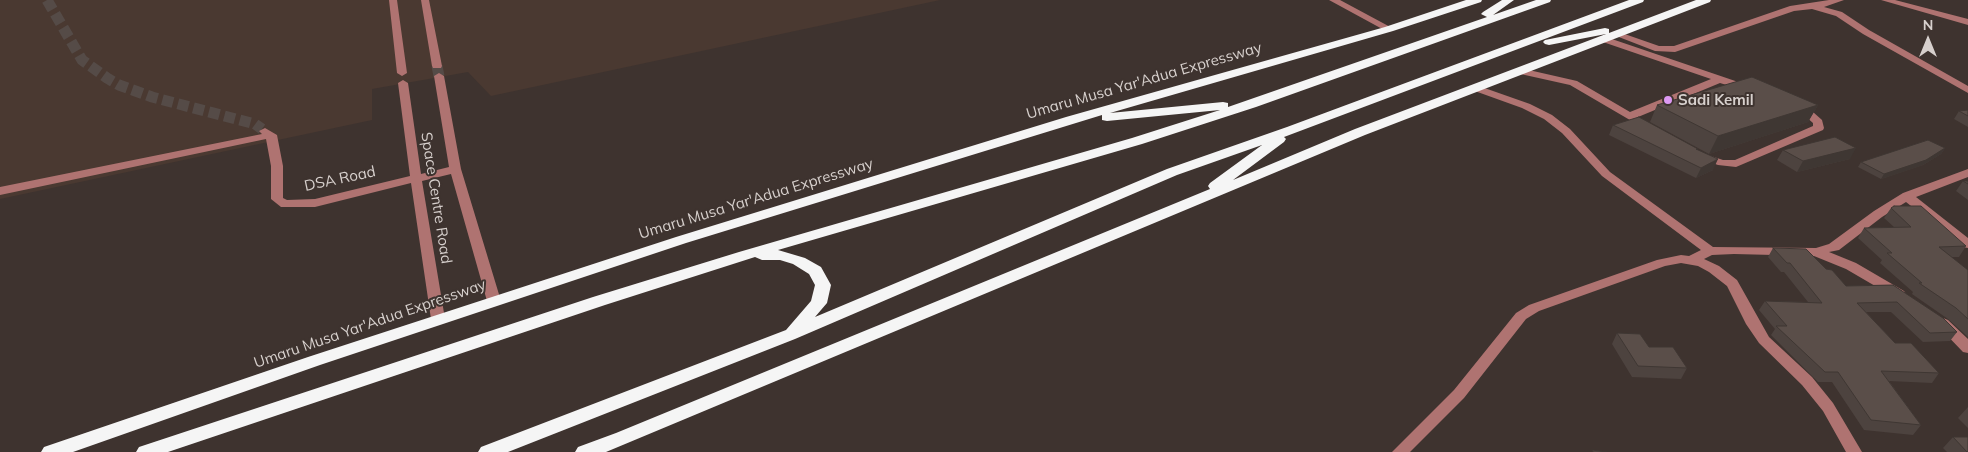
<!DOCTYPE html>
<html>
<head>
<meta charset="utf-8">
<style>
  body { margin:0 }
  #map { position:relative; width:1968px; height:452px; overflow:hidden; background:#3e332f; font-family:Mulish,sans-serif }
  canvas { display:block }
  .north { position:absolute; left:1903px; top:15px; width:50px; height:50px; -webkit-text-stroke:4px #3e332f; paint-order:stroke; rotate:0deg; font-size:14px; font-weight:700; line-height:20px; text-align:center; color:#d7d0cd }
  .north::after { content:''; display:block; margin:auto; width:18px; height:22px; background:#d7d0cd; clip-path:polygon(50% 0,100% 100%,50% 72%,0 100%) }
</style>
</head>
<body>
<div id="map">
<canvas width="1968" height="452"></canvas>
<div class="north">N</div>
</div>
<script>
const c = document.querySelector('canvas').getContext('2d');
c.lineJoin = 'round';
function fill(path, color) {
  c.fillStyle = color;
  c.fill(path, 'evenodd');
}
function toPath(rows) {
  const path = new Path2D();
  for (const r of rows) {
    path.moveTo(r[0], r[1]);
    for (let i = 2; i < r.length; i += 2) path.lineTo(r[i], r[i + 1]);
  }
  return path;
}
function trace(path, color, width, dash) {
  c.strokeStyle = color;
  c.lineWidth = width;
  c.lineCap = dash ? 'butt' : 'round';
  c.setLineDash(dash || []);
  c.stroke(path);
}
function write(font, color, halo, rows, align = 'center') {
  c.font = font + ' Mulish,sans-serif';
  c.lineWidth = 4;
  c.setLineDash([]);
  c.textBaseline = 'middle';
  c.strokeStyle = halo;
  c.fillStyle = color;
  for (const [text, x, y, turn = 0] of rows) {
    c.save();
    c.translate(x, y);
    c.rotate((+turn || 0) * Math.PI / 180);
    c.textAlign = isNaN(turn) ? turn : align;
    if (halo) c.strokeText(text, 0, 0);
    c.fillText(text, 0, 0);
    c.restore();
  }
}
fill(toPath([
  [0,0,940,0,491,96,468,72,372,89,372,120,0,199]
]), '#4a3931');
trace(toPath([
  [47,0,82,60,107,78,119,85,152,97,255,124,262,129],
  [437,66,439,76]
]), '#554b47', 11, [11, 5]);
fill(toPath([
  [389,0,397,0,407,73,402,76,397,73,389,0],
  [421,0,429,0,442,66,441,68,433,68,432,66,421,0],
  [1329,0,1340,0,1394,29,1389,32,1386,31,1329,0],
  [1829,0,1844,0,1824,7,1842,12,1869,30,1968,86,1968,93,1863,34,1836,16,1812,9,1794,11,1675,52,1655,51,1611,34,1616,31,1659,46,1674,46,1790,6,1829,0],
  [1881,0,1895,0,1968,19,1968,25,1881,0],
  [1603,36,1750,86,1751,88,1746,91,1720,83,1638,117,1652,127,1647,130,1570,85,1516,73,1515,71,1520,68,1577,81,1630,112,1711,79,1600,41,1598,39,1603,36],
  [439,73,444,76,461,169,501,301,499,304,494,305,489,304,487,301,451,174,422,181,445,319,443,322,438,324,433,322,431,319,411,183,315,207,281,207,271,199,271,166,266,139,0,195,0,187,262,134,259,131,265,128,277,135,283,166,283,198,287,200,315,199,410,176,398,83,403,80,408,83,421,174,449,167,434,76,439,73],
  [1476,85,1530,104,1552,115,1570,129,1610,172,1713,247,1816,248,1829,244,1874,211,1903,193,1968,169,1968,177,1916,197,1968,238,1968,248,1963,247,1906,202,1882,217,1839,250,1829,252,1856,263,1904,291,1906,294,1904,297,1894,297,1846,269,1814,256,1734,254,1712,255,1704,259,1719,266,1737,280,1769,337,1812,377,1833,403,1862,452,1846,452,1823,411,1802,385,1759,343,1746,324,1727,286,1709,272,1698,266,1681,263,1665,266,1539,311,1526,319,1464,398,1410,452,1392,452,1454,390,1516,313,1529,305,1657,260,1681,255,1689,256,1701,250,1602,176,1562,133,1544,119,1522,108,1472,90,1471,88,1476,85],
  [1797,106,1813,112,1822,120,1824,128,1823,130,1736,167,1718,165,1698,158,1696,156,1702,153,1723,160,1735,160,1813,126,1813,123,1805,116,1793,111,1792,109,1797,106],
  [1943,318,1948,320,1968,339,1968,353,1963,352,1938,326,1936,323,1938,320,1943,318]
]), '#af7371');
fill(toPath([
  [1466,0,1482,0,1481,2,1393,31,1110,113,1223,102,1228,103,1228,107,1487,17,1481,14,1483,12,1502,0,1514,0,1493,15,1536,0,1551,0,1550,2,1256,107,1142,144,778,250,805,258,821,267,831,285,827,303,815,317,1167,169,1287,127,1629,0,1644,0,1643,2,1284,137,1286,139,1284,142,1233,180,1355,129,1606,34,1549,45,1545,44,1543,42,1545,40,1605,28,1609,29,1609,33,1696,0,1711,0,1710,2,1365,135,606,452,575,452,578,447,616,433,1210,189,1208,186,1210,183,1262,145,1177,175,795,339,508,452,478,452,481,447,786,330,811,301,815,285,809,274,793,264,780,260,762,260,755,257,605,305,168,452,136,452,139,447,593,297,739,252,1132,138,1220,110,1107,121,1102,120,1102,115,686,243,320,365,73,452,41,452,44,447,308,357,676,237,1066,117,1385,27,1466,0]
]), '#f5f5f5');
fill(toPath([
  [1657,105,1818,105,1808,122,1709,154,1650,122],
  [1968,110,1968,127,1954,119,1959,111],
  [1613,125,1698,150,1713,170,1696,178,1609,135],
  [1945,148,1941,154,1923,165,1881,179,1858,167,1861,162],
  [1783,150,1850,159,1797,172,1777,160],
  [1963,181,1968,181,1968,200,1956,191],
  [1891,208,1966,246,1959,257,1951,257,1968,270,1968,337,1948,319,1912,294,1913,292,1880,263,1882,260,1858,238,1864,228,1894,227,1884,218],
  [1773,248,1826,269,1846,286,1893,285,1957,332,1950,341,1923,342,1891,312,1866,312,1895,343,1939,373,1932,383,1889,381,1921,425,1913,435,1864,430,1832,382,1818,382,1771,335,1775,329,1759,310,1765,301,1808,302,1784,272,1781,272,1768,257],
  [1617,333,1649,347,1687,368,1681,379,1632,377,1612,344],
  [1968,407,1968,428,1958,418],
  [1953,437,1968,452,1947,452,1943,448]
]), '#4d433f');
fill(toPath([
  [1818,105,1808,122,1709,154,1718,136],
  [1856,148,1850,159,1797,172,1803,161],
  [1945,148,1941,154,1923,165,1881,179,1884,174],
  [1718,159,1713,170,1696,178,1701,168]
]), '#3f3733');
const building = toPath([
  [1752,77,1818,105,1718,136,1657,105,1752,77],
  [1968,110,1968,116,1959,111,1968,110],
  [1639,117,1698,149,1696,149,1718,159,1701,168,1613,125,1639,117],
  [1835,137,1856,148,1803,161,1783,150,1835,137],
  [1928,140,1945,148,1926,160,1884,174,1861,162,1928,140],
  [1963,181,1968,181,1968,184,1963,181],
  [1894,206,1921,206,1966,246,1939,247,1968,270,1968,319,1956,308,1919,283,1922,283,1887,253,1892,253,1864,228,1911,227,1891,208,1894,206],
  [1773,248,1806,249,1826,269,1832,270,1846,286,1893,285,1943,318,1957,332,1930,333,1897,302,1857,303,1895,343,1911,343,1939,373,1881,371,1921,425,1871,420,1838,372,1825,372,1776,326,1787,326,1765,301,1822,303,1790,263,1787,263,1773,248],
  [1617,333,1640,334,1649,347,1673,347,1687,368,1638,366,1617,333],
  [1953,437,1968,437,1968,452,1967,452,1953,437],
  [1592,450,1607,452,1593,452,1592,450]
]);
fill(building, '#5a4e49');
trace(building, '#3f3733', 1);
for (const [x, y, r, color] of [
  [1668,100,5,"#dd99f3"]
]) {
  const dot = new Path2D();
  dot.arc(x, y, r, 0, 2 * Math.PI);
  c.fillStyle = color;
  c.fill(dot);
  trace(dot, '#3e332f', 2);
}
write('15px', '#d7d0cd', '#3e332f', [
  ["Umaru Musa Yar'Adua Expressway",1144,81,-16],
  ["DSA Road",340,179,-12],
  ["Space Centre Road",436,198,81],
  ["Umaru Musa Yar'Adua Expressway",756,199,-17],
  ["Umaru Musa Yar'Adua Expressway",370,324,-19]
]);
write('bold 15px', '#d7d0cd', '#3e332f', [
  ["Sadi Kemil",1678,100]
], 'left');
</script>
</body>
</html>
